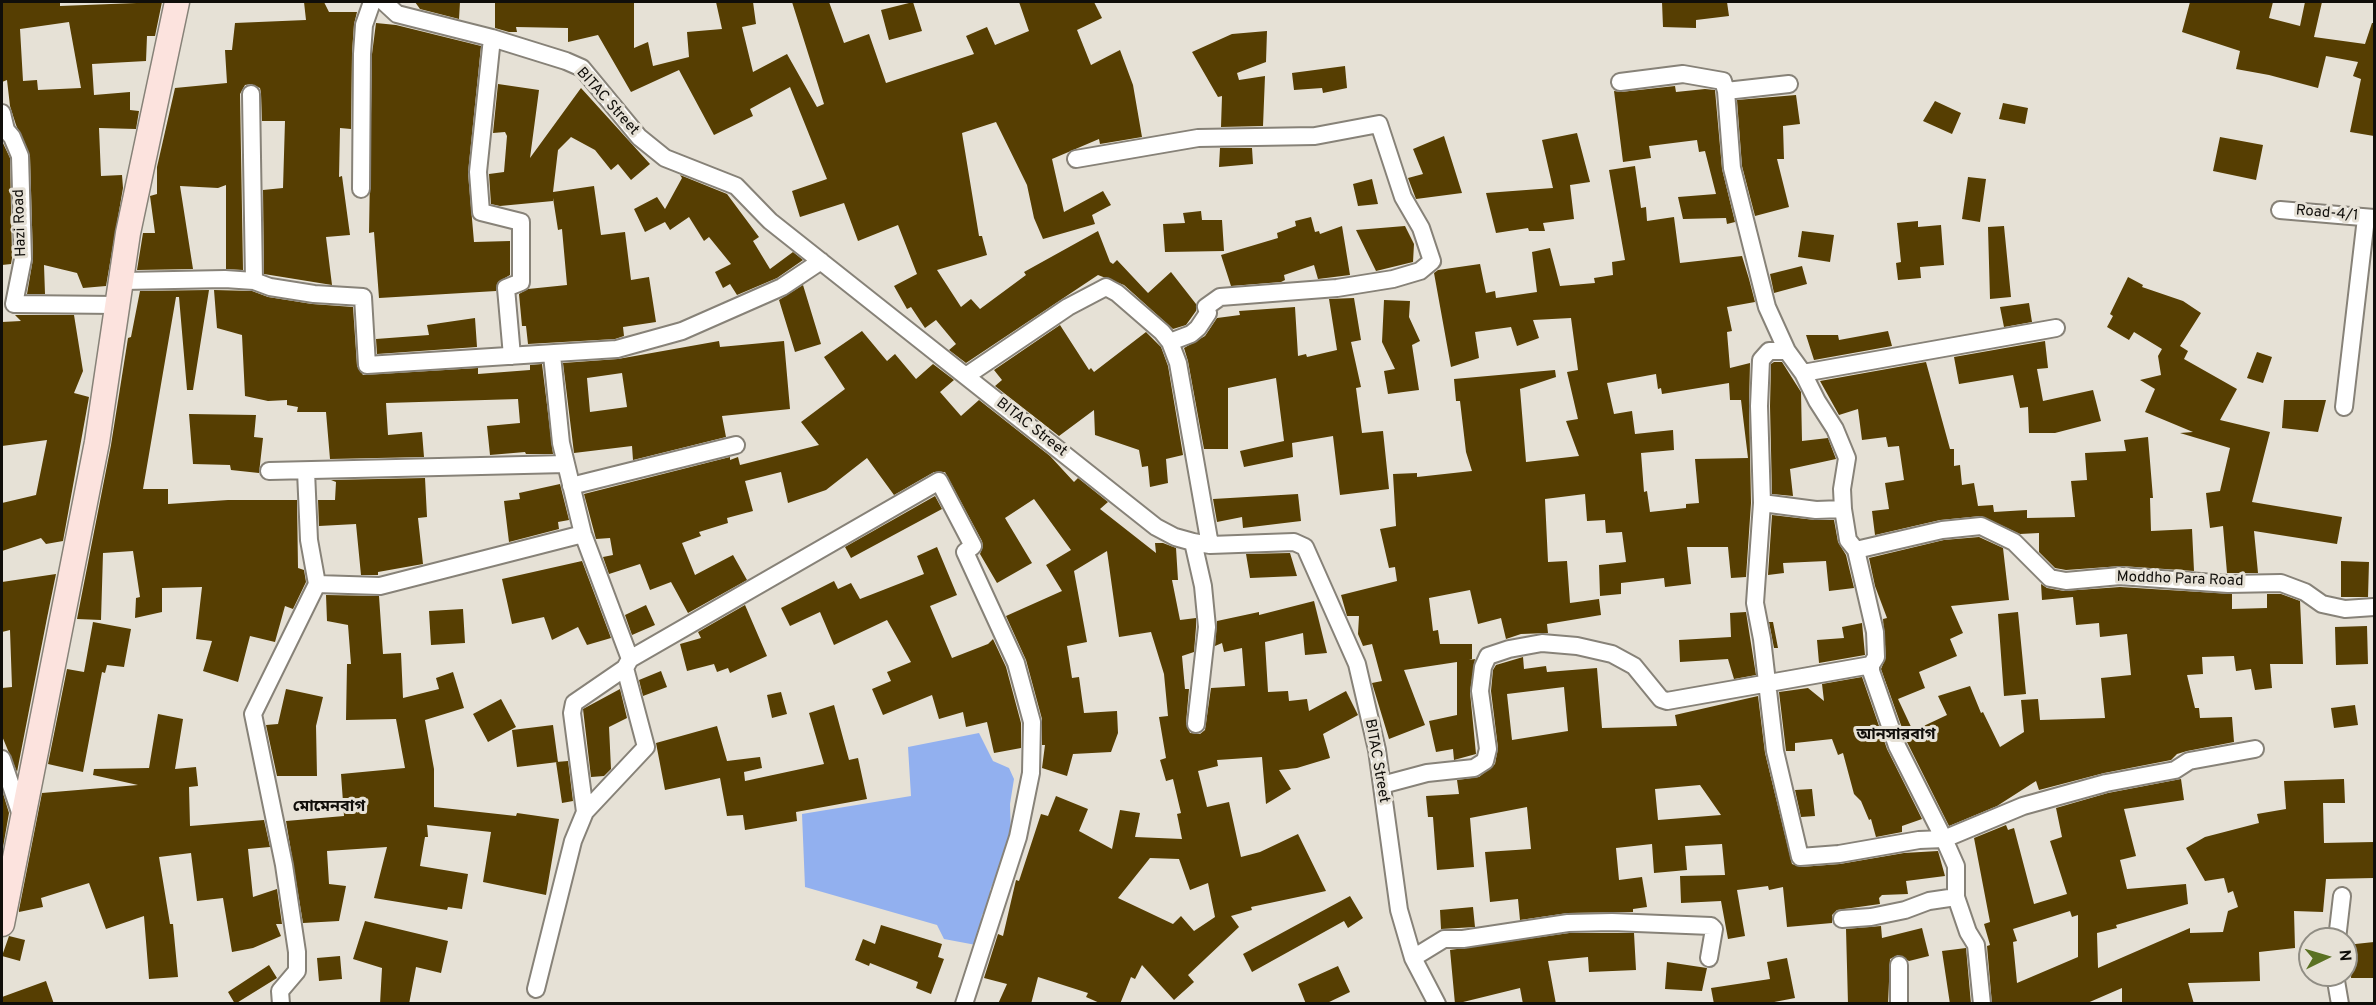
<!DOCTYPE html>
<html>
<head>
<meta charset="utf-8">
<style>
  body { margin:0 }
  #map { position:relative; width:2376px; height:1005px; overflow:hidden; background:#e6e1d6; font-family:Overpass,sans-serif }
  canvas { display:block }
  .frame { position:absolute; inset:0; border:3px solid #100e0a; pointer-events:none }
  .north { position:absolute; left:2298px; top:927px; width:60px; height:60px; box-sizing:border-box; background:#e6e1d6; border:2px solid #908d84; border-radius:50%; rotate:85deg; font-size:16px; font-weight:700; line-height:24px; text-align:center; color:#100e0a }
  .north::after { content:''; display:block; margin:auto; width:21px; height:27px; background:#5a7122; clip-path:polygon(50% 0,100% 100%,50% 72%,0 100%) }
</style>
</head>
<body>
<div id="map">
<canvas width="2376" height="1005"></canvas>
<div class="frame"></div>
<div class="north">N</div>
</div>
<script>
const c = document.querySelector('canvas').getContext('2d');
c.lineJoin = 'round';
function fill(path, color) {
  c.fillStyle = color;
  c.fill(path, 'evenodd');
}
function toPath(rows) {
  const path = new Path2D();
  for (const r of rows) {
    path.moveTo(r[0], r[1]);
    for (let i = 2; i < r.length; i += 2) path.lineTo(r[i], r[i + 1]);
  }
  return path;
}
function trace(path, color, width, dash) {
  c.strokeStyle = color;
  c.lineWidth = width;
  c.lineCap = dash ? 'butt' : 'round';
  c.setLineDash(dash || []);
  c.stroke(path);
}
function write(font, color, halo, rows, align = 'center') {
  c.font = font + ' Overpass,"Noto Sans Bengali",sans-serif';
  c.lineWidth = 6;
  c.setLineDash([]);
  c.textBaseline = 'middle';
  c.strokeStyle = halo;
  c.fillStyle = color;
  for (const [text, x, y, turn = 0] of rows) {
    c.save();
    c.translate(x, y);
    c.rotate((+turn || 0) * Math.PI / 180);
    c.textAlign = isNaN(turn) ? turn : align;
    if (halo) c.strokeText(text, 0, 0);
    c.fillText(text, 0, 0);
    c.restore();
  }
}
fill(toPath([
  [979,733,993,761,1009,768,1014,779,1010,804,1011,840,990,890,991,901,982,915,976,945,944,939,937,925,805,887,802,814,911,796,908,747]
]), '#92b0ef');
fill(toPath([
  [2,2,60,2,60,6,162,2,155,36,147,36,146,61,92,64,94,95,130,92,130,110,139,111,136,129,99,128,101,176,122,175,123,188,106,286,83,288,77,273,44,265,45,294,27,294,33,259,30,156,16,125,10,106,7,80,2,82],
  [69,22,81,88,38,90,37,80,23,81,20,29],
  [304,2,324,2,329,12,357,12,354,24,352,53,351,129,340,128,339,177,342,176,350,235,326,237,332,285,264,274,263,190,283,188,285,121,262,121,261,93,260,88,251,84,245,85,240,94,243,270,226,269,226,185,218,188,180,186,193,269,137,270,143,233,155,233,150,196,157,194,157,167,175,88,227,83,225,50,232,50,235,23,306,20],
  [415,2,460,2,459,19,420,9],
  [495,2,634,2,634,48,648,42,653,66,689,57,687,32,722,29,716,2,753,2,756,24,742,27,753,72,787,54,817,107,824,104,792,2,829,2,844,43,869,34,886,83,974,54,966,36,987,27,995,45,1029,31,1019,2,1094,2,1102,18,1077,30,1091,65,1120,50,1133,85,1142,137,1100,144,1099,139,1052,159,1064,212,1103,191,1111,205,1092,215,1095,224,1043,239,1034,218,1027,185,996,122,962,133,979,236,982,236,987,255,937,270,961,307,971,299,980,309,1026,275,1024,272,1098,231,1110,262,1113,264,1117,260,1148,293,1171,272,1196,304,1196,311,1186,325,1173,329,1124,285,1098,275,966,363,949,350,956,344,936,320,925,328,911,307,907,309,894,286,917,274,898,225,858,241,844,203,800,217,792,191,827,179,790,87,750,109,753,116,714,135,679,70,631,92,598,35,568,42,568,28,516,27,517,32,509,32,495,28],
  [913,2,922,31,889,40,881,10],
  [1662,2,1727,2,1729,16,1696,20,1696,28,1663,27],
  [2190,2,2273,2,2269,18,2300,26,2305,2,2322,2,2314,37,2365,44,2372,23,2374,23,2374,136,2350,132,2361,79,2353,76,2358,62,2326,56,2318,88,2269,75,2236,69,2240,51,2182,32],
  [376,23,396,25,481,46,468,173,474,242,510,241,510,275,498,282,496,291,379,298,374,232,369,233,372,54],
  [1267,31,1266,62,1237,73,1239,80,1265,76,1263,126,1221,127,1222,96,1218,97,1192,52,1232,34],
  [1345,66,1347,88,1323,93,1322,88,1294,90,1292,73],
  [498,84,539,90,530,158,581,88,650,164,631,180,618,164,611,170,595,150,571,137,558,150,553,192,594,186,601,235,625,232,631,280,649,277,656,322,623,327,624,336,615,339,528,344,526,326,522,326,519,294,528,289,567,285,562,229,558,230,553,198,553,201,500,206,491,204,489,174,504,172,507,136,505,132,493,133],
  [1675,86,1676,92,1705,89,1715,90,1722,169,1735,222,1727,224,1726,218,1683,219,1678,197,1716,194,1705,151,1699,152,1697,140,1649,146,1651,158,1623,162,1614,91,1621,92],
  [1796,95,1800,124,1783,126,1784,159,1777,159,1789,207,1755,216,1742,166,1737,100],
  [1935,101,1961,113,1952,134,1923,121],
  [2003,103,2028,108,2025,124,1999,119],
  [1577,133,1590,182,1570,185,1574,219,1543,223,1545,231,1529,231,1528,228,1496,233,1486,193,1553,188,1542,140],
  [1444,136,1462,193,1416,199,1408,178,1423,174,1413,149],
  [2220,137,2263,145,2256,180,2213,171],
  [2,141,10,158,12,258,11,264,2,265],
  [1220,148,1252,148,1253,164,1219,167],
  [1635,166,1641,208,1646,207,1647,221,1674,217,1680,263,1742,256,1749,279,1755,302,1727,307,1732,331,1727,332,1730,368,1750,363,1749,406,1751,503,1746,577,1731,578,1728,547,1687,547,1691,584,1665,587,1664,578,1621,583,1621,594,1600,596,1599,565,1626,562,1622,532,1606,533,1605,520,1587,521,1585,494,1545,499,1548,562,1567,561,1570,603,1599,599,1601,615,1547,624,1548,633,1521,634,1506,639,1501,618,1478,624,1470,590,1429,598,1433,631,1438,630,1440,644,1472,644,1472,659,1469,660,1475,659,1470,692,1476,754,1454,760,1453,749,1436,752,1429,721,1457,715,1457,662,1404,670,1425,725,1389,739,1372,683,1382,681,1372,644,1363,646,1358,634,1359,616,1347,616,1341,595,1397,581,1395,567,1389,568,1380,529,1396,526,1393,474,1417,473,1417,477,1472,471,1466,452,1460,401,1456,401,1454,379,1555,370,1556,377,1520,389,1526,462,1579,456,1566,421,1578,419,1567,372,1578,370,1571,318,1533,320,1539,338,1517,346,1511,327,1475,332,1479,358,1451,367,1434,273,1438,270,1480,264,1486,293,1495,291,1496,298,1537,292,1532,252,1550,248,1560,286,1595,283,1594,278,1613,275,1612,262,1625,260,1609,170],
  [1656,374,1658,389,1661,388,1662,394,1729,383,1730,400,1741,400,1748,458,1695,459,1699,503,1686,504,1686,508,1650,512,1647,491,1644,492,1641,453,1674,450,1673,430,1635,434,1632,411,1614,414,1607,383],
  [680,175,727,194,759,237,753,241,770,269,793,252,803,260,777,278,737,295,730,284,723,288,715,272,731,264,709,237,704,241,689,217,670,230,665,222,645,232,634,209,657,197,665,209,682,178],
  [1968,177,1986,179,1980,222,1962,219],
  [1372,179,1378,204,1358,206,1353,184],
  [1201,211,1202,220,1222,220,1224,251,1165,252,1163,224,1185,223,1183,213],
  [1311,217,1315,232,1319,231,1320,234,1342,226,1350,275,1318,279,1314,265,1284,275,1285,280,1281,282,1231,286,1221,255,1278,238,1277,233,1296,226,1295,221],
  [1918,221,1918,227,1941,225,1944,265,1920,267,1921,278,1898,280,1896,263,1901,262,1897,223],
  [1405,226,1414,244,1413,262,1376,271,1356,230],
  [2004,226,2011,297,1990,299,1988,227],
  [1802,231,1834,235,1830,262,1798,257],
  [1802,266,1807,284,1774,293,1770,274],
  [2128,277,2143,285,2142,287,2183,301,2201,313,2180,346,2188,351,2184,359,2237,389,2220,420,2270,432,2252,502,2342,517,2337,544,2254,531,2258,573,2227,573,2223,526,2210,528,2206,493,2220,491,2230,448,2180,433,2193,432,2145,412,2155,389,2140,380,2161,375,2158,356,2162,349,2134,332,2129,340,2107,327,2113,316,2110,314],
  [803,285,821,344,795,352,779,300],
  [209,290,193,390,187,390,179,297,176,297,143,489,168,489,168,504,228,500,297,500,298,568,304,570,306,582,293,609,285,606,275,642,250,636,238,682,203,671,212,641,196,639,202,587,162,588,162,612,135,618,136,598,140,597,133,551,103,553,101,620,77,619,111,445,128,338,131,337,140,291],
  [214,290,252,291,268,297,312,304,353,307,357,366,363,375,478,368,478,374,530,370,530,365,542,364,553,454,526,454,525,452,490,455,487,426,520,423,518,399,386,403,388,435,422,432,424,457,330,459,326,412,297,412,298,407,287,405,287,400,268,401,245,396,242,335,217,328],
  [1354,298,1361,340,1351,342,1361,387,1356,388,1362,433,1383,431,1389,489,1340,495,1333,436,1292,443,1293,457,1244,467,1240,451,1284,441,1276,378,1228,388,1228,449,1204,449,1188,361,1184,348,1205,336,1217,318,1240,315,1239,311,1295,307,1298,356,1306,354,1307,357,1337,350,1329,299],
  [1384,300,1410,301,1409,317,1420,341,1412,345,1419,390,1388,394,1384,371,1395,369,1382,342],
  [2029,303,2032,322,2004,327,2000,307],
  [15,315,74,315,83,371,74,393,89,397,63,541,46,544,41,538,2,551,2,503,36,495,47,440,2,446,2,322,21,321],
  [475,318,477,347,377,354,376,339,429,335,427,325],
  [1060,325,1089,370,1091,368,1094,372,1146,332,1161,347,1168,366,1183,455,1166,459,1168,483,1150,487,1148,466,1142,467,1139,450,1095,435,1094,410,1059,436,995,386,1002,380,994,370],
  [862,331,887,361,895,354,916,379,933,364,954,380,940,392,961,416,979,400,1050,456,1074,482,1078,478,1108,502,1100,509,1156,553,1155,543,1163,543,1176,548,1178,580,1172,580,1180,620,1196,618,1196,627,1194,652,1182,656,1185,689,1189,689,1186,723,1190,733,1200,734,1205,730,1211,688,1245,686,1242,648,1224,652,1222,643,1215,646,1217,621,1259,612,1259,615,1314,601,1327,653,1305,655,1303,633,1265,642,1268,692,1288,691,1289,701,1307,699,1309,711,1346,691,1358,715,1323,734,1330,758,1297,768,1279,770,1291,789,1266,804,1262,757,1217,760,1218,766,1198,771,1207,807,1229,802,1241,857,1260,852,1298,834,1326,891,1251,907,1252,910,1231,916,1239,927,1188,975,1194,982,1174,1000,1142,965,1135,979,1131,977,1120,1004,1102,1004,1086,997,1088,993,1038,977,1031,1004,998,1004,1007,984,984,978,998,934,1003,936,1016,880,1019,881,1041,814,1048,816,1056,796,1088,809,1079,831,1112,849,1120,810,1140,813,1135,837,1182,839,1177,814,1181,813,1173,779,1166,781,1160,760,1166,758,1159,717,1168,716,1164,674,1151,632,1119,637,1107,551,1074,571,1087,642,1067,646,1072,678,1079,677,1084,713,1117,711,1118,733,1111,752,1073,754,1067,776,1042,768,1045,745,1042,745,1042,719,1026,660,1006,616,1062,591,1046,565,1071,550,1034,499,1005,518,1032,563,997,583,980,554,983,546,982,541,945,472,934,472,894,495,867,458,826,490,788,503,781,472,745,481,753,511,727,518,728,523,699,532,701,536,682,543,695,575,733,555,747,580,688,613,671,582,650,590,640,564,609,574,603,557,613,555,610,538,596,539,584,494,730,457,730,460,738,457,740,465,819,445,801,422,845,389,824,357],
  [1150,858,1179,859,1190,890,1208,883,1215,917,1194,931,1181,916,1173,924,1118,898],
  [1888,331,1892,346,1814,360,1806,335,1838,335,1839,340],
  [719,341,720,347,784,341,790,409,722,416,726,437,633,460,632,446,574,453,563,363,618,359],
  [622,373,627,407,590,412,587,378],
  [2045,341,2048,368,2037,369,2043,401,2093,390,2101,421,2055,433,2029,433,2028,407,2020,408,2013,375,1959,384,1954,357],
  [2257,352,2272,357,2263,383,2247,378],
  [1774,362,1782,362,1801,392,1802,441,1828,438,1836,459,1790,469,1793,496,1772,494,1770,406,1771,364],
  [1926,362,1950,449,1954,449,1954,466,1960,465,1962,485,1974,483,1978,506,1993,505,1994,512,2027,510,2027,518,2075,517,2071,481,2087,480,2085,453,2126,451,2124,440,2148,437,2153,498,2150,498,2151,531,2192,529,2194,571,2121,566,2066,570,2055,568,2039,552,2039,533,2020,534,1981,516,1940,520,1875,535,1872,511,1889,509,1885,483,1904,480,1899,446,1888,447,1886,437,1862,440,1858,409,1839,415,1820,381],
  [2284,400,2326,400,2318,432,2282,428],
  [189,414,256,415,254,437,263,438,259,473,231,470,230,465,193,464],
  [425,478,427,517,418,518,423,564,378,572,378,575,361,575,356,524,319,526,318,500,335,500,336,482,331,480],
  [560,484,569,520,558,522,559,529,509,542,504,501,520,499,519,493],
  [1298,494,1301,521,1243,528,1242,517,1217,522,1213,499],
  [935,496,942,509,851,558,845,547],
  [1772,515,1815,520,1834,520,1838,542,1846,555,1854,588,1829,591,1826,561,1783,563,1784,573,1768,575],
  [1979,537,2003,548,2009,600,1951,606,1963,633,1950,639,1957,656,1919,672,1925,688,1898,699,1913,731,1947,715,1938,696,1970,686,1981,713,1983,712,2000,747,2024,732,2021,700,2038,699,2040,720,2105,718,2101,678,2131,675,2127,634,2100,637,2099,623,2076,625,2073,597,2042,600,2041,584,2047,588,2064,591,2120,587,2232,594,2232,609,2267,608,2267,594,2281,594,2300,601,2303,664,2270,664,2272,688,2255,690,2251,669,2236,671,2234,656,2202,657,2203,674,2187,675,2195,708,2199,708,2200,718,2232,717,2234,742,2187,751,2177,754,2171,760,2104,773,2039,790,2036,781,1997,806,1949,826,1907,742,1881,669,1886,657,1883,619,1887,618,1875,586,1869,558,1944,540],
  [937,547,957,595,930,606,952,658,988,644,993,639,1006,667,1021,723,1021,748,994,753,987,722,966,727,963,712,939,719,932,695,883,715,872,689,891,681,887,672,911,662,887,620,834,645,820,612,790,626,781,608,834,581,838,589,851,583,860,599,924,574,917,556],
  [1290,553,1297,576,1250,578,1246,554],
  [582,561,611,638,587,645,578,627,552,640,544,617,512,624,502,579],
  [2341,561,2369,562,2368,597,2341,597],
  [56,574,47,618,17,772,2,736,2,688,12,687,10,630,2,632,2,582],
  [326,595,379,596,383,654,401,653,403,698,439,689,436,678,453,672,464,708,425,720,434,769,434,807,516,816,517,813,559,819,546,895,483,882,491,832,427,825,428,837,425,837,420,866,468,874,462,909,448,907,447,910,374,898,387,847,327,851,329,884,346,886,339,921,303,923,286,821,344,816,341,774,405,768,396,719,346,720,347,664,351,664,348,625,327,621],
  [646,605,655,625,632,635,625,615],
  [745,605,767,656,730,673,728,668,717,672,714,664,687,671,680,644,701,638,698,632],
  [463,609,465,643,431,645,429,611],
  [1746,612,1756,675,1734,679,1728,659,1680,662,1679,640,1731,637,1730,613],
  [2018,612,2026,694,2004,696,1998,614],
  [93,622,131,629,124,667,107,665,105,673,102,672,83,772,48,764,67,669,84,672],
  [1769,622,1773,622,1778,648,1774,648],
  [1862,623,1865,655,1819,663,1817,640,1844,638,1842,627],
  [2367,626,2368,664,2336,665,2335,627],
  [1523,657,1524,669,1546,666,1547,672,1597,668,1602,728,1677,726,1675,715,1758,696,1765,753,1792,864,1801,867,1840,864,1904,853,1938,851,1945,876,1906,881,1908,894,1882,895,1879,898,1880,904,1837,910,1832,915,1832,923,1787,927,1783,887,1769,890,1768,886,1737,890,1745,936,1728,939,1721,901,1681,903,1680,876,1725,875,1722,844,1685,846,1687,870,1654,873,1652,844,1616,848,1619,880,1642,877,1647,907,1633,909,1633,912,1568,913,1520,920,1518,899,1490,902,1485,852,1531,849,1527,807,1470,818,1474,867,1437,870,1433,817,1428,817,1426,796,1459,794,1457,780,1479,777,1495,764,1498,748,1491,691,1493,670,1496,665],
  [1564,687,1568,731,1512,740,1507,694],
  [1700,785,1721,815,1658,820,1655,789],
  [661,671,667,687,643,696,639,680],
  [1862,677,1887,749,1922,819,1902,826,1902,832,1876,837,1871,819,1869,820,1861,801,1854,794,1843,753,1838,755,1832,739,1795,743,1795,751,1786,751,1779,692,1808,688,1824,701,1822,684],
  [286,689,323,697,316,726,317,776,277,776,266,725,278,724],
  [620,689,627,718,609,727,611,769,604,776,591,777,583,709],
  [781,692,787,714,772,718,767,695],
  [501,699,516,727,488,742,473,714],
  [834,705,849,760,858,758,867,799,796,812,797,821,745,830,743,815,727,816,720,778,665,790,656,743,717,726,727,761,760,757,762,768,744,772,745,781,824,764,809,713],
  [2355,705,2358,725,2334,728,2331,708],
  [158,714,183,719,175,769,196,767,198,786,189,787,190,826,264,820,270,847,248,849,253,897,277,889,282,924,276,924,281,936,253,948,232,952,223,898,197,901,191,853,159,857,170,924,173,924,178,977,149,979,144,916,106,929,89,883,41,898,43,907,19,912,19,910,42,793,138,785,93,775,94,769,149,768],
  [553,725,558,762,517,767,512,730],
  [568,761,573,801,562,803,556,762],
  [2181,779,2184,800,2124,809,2136,856,2120,860,2127,889,2186,884,2188,904,2116,925,2117,928,2097,933,2098,968,2190,928,2190,933,2223,932,2228,911,2238,907,2233,891,2228,893,2224,878,2205,881,2186,848,2205,837,2259,823,2257,814,2286,809,2284,781,2344,779,2345,803,2323,803,2324,843,2374,842,2374,878,2326,879,2323,912,2294,911,2295,948,2259,952,2260,981,2188,983,2194,1004,2122,1004,2122,988,2085,1004,1992,1004,1987,946,1990,945,1984,924,1990,922,1974,838,2006,825,2008,830,2014,828,2034,904,2067,894,2050,841,2062,837,2056,808,2108,793],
  [2070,911,2072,917,2078,915,2078,957,2017,983,2013,942,2017,941,2013,929],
  [1812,789,1815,816,1801,817,1795,790],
  [2,790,9,813,2,853],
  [1350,896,1363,918,1348,928,1344,921,1252,972,1243,954],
  [1473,907,1475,927,1441,929,1440,910],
  [365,921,448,941,441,973,416,967,409,1004,380,1004,382,968,353,959],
  [881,925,942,944,938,957,944,959,931,994,916,988,918,982,870,963,869,966,855,960,863,939,875,944],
  [1881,926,1882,938,1922,928,1929,956,1909,961,1898,955,1890,959,1888,1004,1848,1004,1846,929],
  [1569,933,1634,933,1636,970,1589,972,1588,957,1548,961,1556,1004,1523,1004,1520,988,1455,1004,1450,950],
  [9,936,25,940,20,961,2,956],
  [2374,942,2374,978,2351,978,2352,960,2346,961,2346,945],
  [1966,948,1971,1004,1950,1004,1942,951],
  [340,956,342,979,319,981,317,958],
  [1787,958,1795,998,1764,1004,1714,1004,1711,988,1770,979,1767,962],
  [1667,962,1707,968,1702,991,1665,989],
  [269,965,277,978,235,1004,228,992],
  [1338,966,1350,992,1325,1004,1306,1004,1298,984],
  [46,981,54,1004,2,1004,2,997]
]), '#563e02');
const street = toPath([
  [384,2,397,14,492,38,566,61,582,68,639,137,665,158,736,186,770,221,1156,527,1175,537,1193,542,1210,545,1294,542,1305,547,1357,664,1377,750,1399,910,1413,958,1437,1004],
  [492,38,478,172,481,212,521,222,521,282,506,288,512,356],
  [1620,82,1683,74,1723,81,1726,91],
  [1789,84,1726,91,1732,168,1767,307,1787,351,1803,373,2056,328],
  [251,94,254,281],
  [2,113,6,130,12,137,20,156,23,259,14,304,117,305],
  [1076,159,1198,138,1315,136,1379,124,1403,197,1421,228,1432,261,1420,271,1393,279,1337,288,1220,297,1206,307,1208,313,1198,328,1191,334,1170,342],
  [361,189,362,54,364,25,372,2],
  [2280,210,2374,218],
  [123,281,225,279,254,281,270,287,314,294,363,297,367,365,617,349,682,331,782,287,821,261],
  [552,355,561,443,583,534,630,659],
  [1803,373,1817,401,1835,429,1847,458,1842,489,1843,509],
  [966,376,1068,307,1106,287,1117,293,1162,332,1170,342,1178,363,1210,545],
  [2344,407,2366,218],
  [269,471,566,464],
  [571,486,736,445],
  [1762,503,1755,603,1762,639,1775,751,1800,857,1839,854,1919,840,1944,839,1956,866,1956,897,1968,932,1976,945,1982,1004],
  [1193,542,1203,586,1207,627,1196,724],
  [1856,550,1942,530,1981,526,2014,542,2050,578,2066,581,2120,576,2228,584,2281,583,2305,592,2322,604,2345,609,2374,607],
  [317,584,380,586,583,534],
  [1871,665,1871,671,1897,746,1944,839,2023,806,2106,783,2175,770,2189,761,2255,749],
  [2,759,22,818],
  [1382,785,1427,773,1474,768,1485,761,1488,749,1480,691,1483,667,1488,656,1509,649,1542,643,1577,646,1612,654,1634,666,1661,699,1667,701,1871,665,1876,657,1875,632,1856,550,1848,540,1843,509,1816,510,1762,503,1759,406,1761,360,1769,351,1787,351],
  [585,812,572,713,574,703,625,668],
  [1842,919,1871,917,1905,910,1929,901,1956,897],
  [2337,939,2342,896],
  [1413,958,1444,939,1463,939,1568,923,1612,922,1711,926,1714,929,1709,958],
  [1899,965,1899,1004],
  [2335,975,2340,1004],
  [536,989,573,841,585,812,646,747,625,668,630,659,939,481,973,546,965,552,1016,663,1032,722,1031,773,1018,837,964,1004],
  [281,1004,280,991,297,971,297,952,284,865,253,714,317,584,309,540,306,471]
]);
const secondary = toPath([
  [2,924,97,442,128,233,177,2]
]);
trace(street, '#878278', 20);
trace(secondary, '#878278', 27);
trace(street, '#fff', 16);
trace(secondary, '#fce3de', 24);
write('15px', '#100e0a', '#e6e1d6', [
  ["BITAC Street",607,102,48],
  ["Road-4/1",2327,214,5],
  ["Hazi Road",21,223,-92],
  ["BITAC Street",1031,428,38],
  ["Moddho Para Road",2180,580,2],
  ["BITAC Street",1376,761,80]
]);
write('bold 16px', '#100e0a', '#e6e1d6', [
  ["আনসারবাগ",1896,736],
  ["মোমেনবাগ",329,808]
]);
</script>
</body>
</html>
